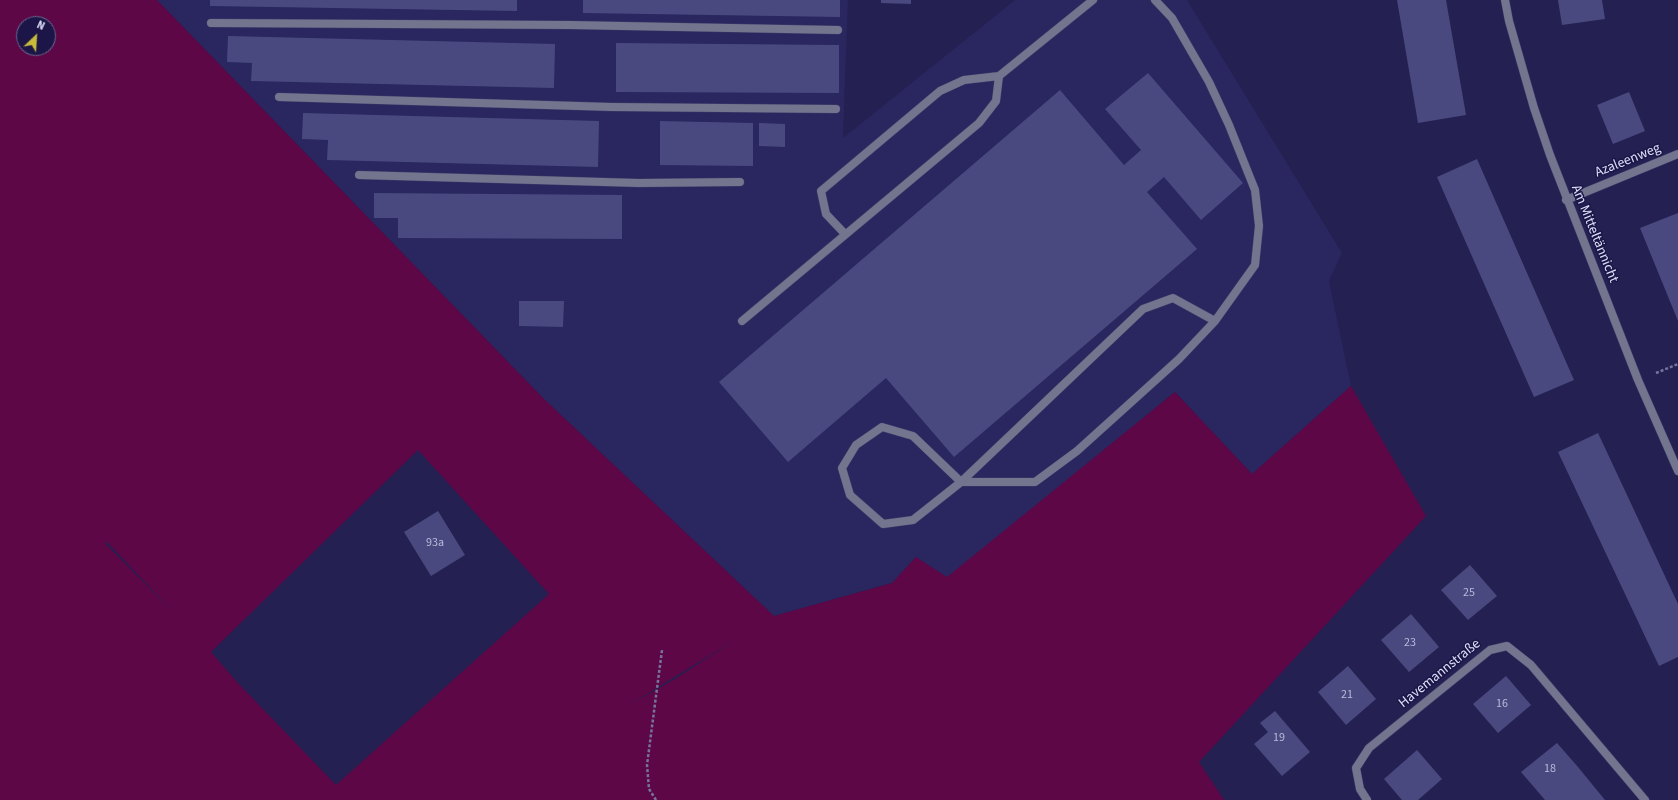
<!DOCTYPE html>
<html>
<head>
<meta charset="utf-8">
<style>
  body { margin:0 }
  #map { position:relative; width:1678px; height:800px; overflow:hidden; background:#242052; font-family:"Source Sans 3",sans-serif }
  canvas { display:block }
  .north { position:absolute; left:16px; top:16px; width:40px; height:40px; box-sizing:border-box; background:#1b1647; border:1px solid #69678f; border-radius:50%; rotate:25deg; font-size:11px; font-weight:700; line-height:16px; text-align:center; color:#dee0fa }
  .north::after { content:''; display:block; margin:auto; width:14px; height:18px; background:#c9ba3a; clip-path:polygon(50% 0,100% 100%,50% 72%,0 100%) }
</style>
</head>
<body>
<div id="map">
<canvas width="1678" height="800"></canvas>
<div class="north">N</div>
</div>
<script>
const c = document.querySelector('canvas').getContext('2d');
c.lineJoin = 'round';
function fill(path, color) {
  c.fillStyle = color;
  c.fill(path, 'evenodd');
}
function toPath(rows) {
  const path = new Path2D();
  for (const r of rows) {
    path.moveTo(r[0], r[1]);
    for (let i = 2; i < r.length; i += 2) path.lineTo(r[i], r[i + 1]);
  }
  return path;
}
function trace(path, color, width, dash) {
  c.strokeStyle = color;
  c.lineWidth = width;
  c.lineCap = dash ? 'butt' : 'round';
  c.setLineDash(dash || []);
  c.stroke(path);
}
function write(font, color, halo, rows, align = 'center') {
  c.font = font + ' "Source Sans 3",sans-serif';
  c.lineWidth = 3;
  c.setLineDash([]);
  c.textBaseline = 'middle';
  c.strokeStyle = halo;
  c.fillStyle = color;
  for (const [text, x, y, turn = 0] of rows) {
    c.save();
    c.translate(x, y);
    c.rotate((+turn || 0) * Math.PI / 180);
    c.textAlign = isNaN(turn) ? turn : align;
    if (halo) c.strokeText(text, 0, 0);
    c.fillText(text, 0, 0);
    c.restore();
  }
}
fill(toPath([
  [157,0,848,0,843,138,1015,0,1187,0,1342,253,1329,281,1351,386,1252,474,1175,392,947,578,916,557,892,583,774,616,544,399]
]), '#2a265f');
fill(toPath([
  [0,0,157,0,544,399,774,616,892,583,916,557,947,577,1175,392,1252,474,1351,386,1426,516,1199,762,1224,800,0,800],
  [24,24,48,24,48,48,24,48],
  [418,450,549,594,336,785,237,682,211,652],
  [107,542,176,615,105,543],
  [735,640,675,679,629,705]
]), '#5d0746');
fill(toPath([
  [210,0,517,0,517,11,210,6],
  [583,0,840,0,840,17,583,13],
  [881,0,911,0,911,4,881,3],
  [1397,0,1446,0,1466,115,1418,123],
  [1558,0,1602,0,1605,19,1562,25],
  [228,36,555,44,554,88,251,81,252,63,227,62],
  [616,43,839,45,839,93,616,92],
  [1148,73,1243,183,1201,220,1164,177,1147,192,1197,249,954,457,886,378,788,462,719,382,1060,90,1124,165,1141,150,1105,109],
  [1629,92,1645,131,1613,144,1597,105],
  [303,113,599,121,598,167,327,160,328,140,302,139],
  [660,121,753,123,753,166,660,165],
  [759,123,785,124,785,147,759,146],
  [1477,159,1574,380,1534,397,1437,177],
  [374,193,622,195,622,239,398,238,398,218,374,218],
  [1678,213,1678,321,1640,228],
  [519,301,564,301,563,327,519,326],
  [1598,433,1678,604,1678,657,1659,666,1558,452],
  [438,511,465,555,431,576,404,532],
  [1470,565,1497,596,1468,620,1441,590],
  [1411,614,1439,647,1409,672,1381,640],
  [1348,666,1376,699,1346,725,1318,692],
  [1506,676,1531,705,1498,733,1473,704],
  [1275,711,1310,752,1282,776,1254,744,1268,732,1260,723],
  [1557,743,1578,767,1605,800,1545,800,1521,772],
  [1417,750,1442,779,1418,800,1402,800,1384,779]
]), '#49497f');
const service = toPath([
  [1155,0,1172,18,1209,82,1229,125,1255,190,1259,226,1255,265,1215,321,1179,359,1077,451,1035,482,961,482,913,436,882,427,856,445,842,468,850,495,883,524,913,520,961,482,1143,309,1173,298,1215,321],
  [211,23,570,25,838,30],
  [279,97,612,107,836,109],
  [359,175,639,183,740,182],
  [845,234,826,214,821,191,940,91,964,80,999,76],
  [742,321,979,123,996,101,999,76,1093,0]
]);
const minor = toPath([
  [1505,0,1509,21,1534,108,1550,155,1638,380,1678,471],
  [1566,200,1678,154],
  [1367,800,1360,789,1356,768,1369,748,1490,650,1507,646,1531,665,1645,800]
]);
trace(service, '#3e3b6a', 9);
trace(minor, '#3e3b6a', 9);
trace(toPath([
  [1656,373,1678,364],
  [656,800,649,789,647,765,662,650]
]), '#76749c', 2.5, [3, 2]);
trace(service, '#73758e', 8);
trace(minor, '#73758e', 8);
write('12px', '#b9badb', null, [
  ["93a",435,543],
  ["25",1469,593],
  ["23",1410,643],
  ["21",1347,695],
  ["16",1502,704],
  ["19",1279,738],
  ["18",1550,769]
]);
write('14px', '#dee0fa', '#1b1647', [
  ["Azaleenweg",1628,161,-22],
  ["Am Mitteltännicht",1594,234,68],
  ["Havemannstraße",1440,674,-39]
]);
</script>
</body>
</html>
